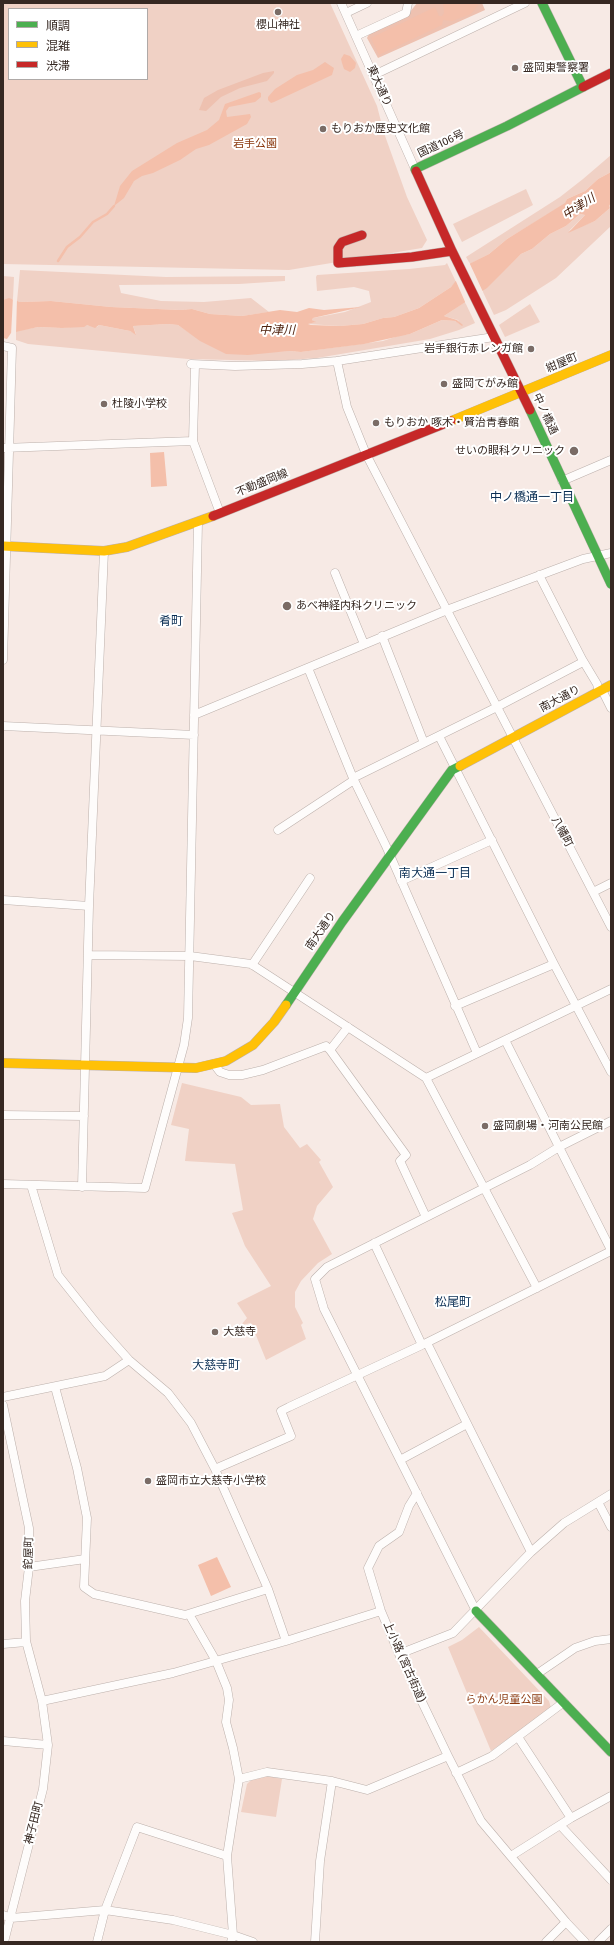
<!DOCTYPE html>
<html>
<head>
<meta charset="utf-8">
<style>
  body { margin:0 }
  #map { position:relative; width:614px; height:1945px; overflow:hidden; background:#f7eae5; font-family:"Fira Sans","Noto Sans JP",sans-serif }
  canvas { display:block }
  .frame { position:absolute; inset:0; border:4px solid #362822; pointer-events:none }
  .legend { position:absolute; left:8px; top:8px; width:140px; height:72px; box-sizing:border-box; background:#fff; border:1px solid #afa9a7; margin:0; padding:5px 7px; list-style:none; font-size:12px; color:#362822 }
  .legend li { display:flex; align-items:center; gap:8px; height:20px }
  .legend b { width:20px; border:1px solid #afa9a7 }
</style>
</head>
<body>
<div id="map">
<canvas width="614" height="1945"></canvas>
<div class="frame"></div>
<ul class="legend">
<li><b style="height:5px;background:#4caf50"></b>順調</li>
<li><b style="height:5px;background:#ffc107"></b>混雑</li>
<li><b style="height:5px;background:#c62828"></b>渋滞</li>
</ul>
</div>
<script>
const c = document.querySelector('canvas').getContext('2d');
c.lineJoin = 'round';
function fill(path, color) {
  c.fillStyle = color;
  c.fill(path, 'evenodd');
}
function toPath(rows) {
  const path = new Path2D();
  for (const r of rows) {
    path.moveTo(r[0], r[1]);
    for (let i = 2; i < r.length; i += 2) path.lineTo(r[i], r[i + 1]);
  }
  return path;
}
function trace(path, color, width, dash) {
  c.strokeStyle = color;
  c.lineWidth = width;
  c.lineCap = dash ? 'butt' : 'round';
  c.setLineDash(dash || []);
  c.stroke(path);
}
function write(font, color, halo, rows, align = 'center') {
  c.font = font + ' "Fira Sans","Noto Sans JP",sans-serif';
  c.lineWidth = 4;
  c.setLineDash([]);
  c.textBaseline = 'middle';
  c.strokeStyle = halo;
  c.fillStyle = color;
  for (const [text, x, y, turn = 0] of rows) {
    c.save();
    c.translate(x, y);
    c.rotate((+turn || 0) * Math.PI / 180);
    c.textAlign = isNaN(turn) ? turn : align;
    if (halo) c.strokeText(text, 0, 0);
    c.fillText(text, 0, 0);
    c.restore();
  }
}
fill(toPath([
  [3,3,330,3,377,106,384,133,407,197,427,240,422,248,289,270,3,264],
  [9,9,147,9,147,79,9,79],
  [611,155,611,172,598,179,585,191,567,199,565,204,507,239,489,254,470,264,466,257,560,197,583,179],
  [526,189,533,205,462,242,453,224],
  [611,203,611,226,556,278,506,310,494,315,482,290,497,277,521,254,532,249,550,234,566,226,580,214,585,215,569,231,595,221,610,208,609,206],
  [447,263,456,282,451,287,419,308,394,317,383,318,363,324,340,326,308,324,315,322,312,320,313,318,345,312,371,302,369,291,354,287,317,291,316,277,317,275,409,269,445,265],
  [20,270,166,277,285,276,285,281,239,284,119,285,121,293,161,301,204,302,251,298,269,312,242,316,210,314,192,309,180,310,111,307,51,301,20,302,17,301],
  [3,276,14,277,13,299,3,300],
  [465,302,475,323,459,330,430,339,317,358,275,361,188,359,28,344,16,340,16,331,38,327,62,328,87,325,97,327,99,325,130,331,136,334,133,326,168,324,178,325,205,343,264,352,289,351,301,352,383,341,401,335,410,334,442,320,455,321,460,324,458,320,444,316],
  [530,304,540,322,505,337,499,325],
  [182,1083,241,1097,251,1105,280,1104,284,1127,300,1148,307,1144,321,1160,319,1162,333,1187,317,1206,313,1219,332,1254,318,1263,301,1281,295,1292,295,1307,303,1323,301,1325,306,1339,266,1360,251,1323,241,1325,247,1318,237,1303,271,1286,245,1246,232,1213,243,1210,235,1164,185,1161,189,1129,171,1125],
  [479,1627,549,1701,551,1708,491,1751,448,1647,462,1640],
  [268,1776,282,1779,276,1817,241,1812,247,1784,251,1780]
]), '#f0d1c5');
fill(toPath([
  [417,3,482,3,485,10,378,58,367,38,371,30,410,12],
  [274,71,274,73,267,81,240,88,221,97,206,111,199,110,204,98,218,90,263,73]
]), '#eec1b0');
fill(toPath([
  [443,3,477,3,478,5,471,14,452,21,443,20,442,25,379,55,371,38,435,7,439,16,442,16,444,13],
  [344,54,350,56,356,63,355,68,350,72,344,69,342,63,341,59],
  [325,62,334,68,332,75,274,102,271,103,268,100,268,97,275,89,297,75,313,70],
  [259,92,261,93,261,97,255,102,229,107,226,111,227,117,250,114,251,117,247,124,209,145,196,149,180,160,153,173,142,176,134,181,124,198,114,206,120,186,132,171,177,143,207,130,219,120,225,104],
  [611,172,611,203,609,206,610,208,595,221,568,233,585,215,580,214,566,226,550,234,532,249,521,254,487,288,444,316,457,320,463,325,462,326,455,321,442,320,410,334,364,344,301,352,289,351,248,355,226,354,200,341,178,325,168,324,133,326,136,335,130,331,99,325,95,328,87,325,84,327,62,328,38,327,11,333,7,339,3,338,3,300,9,298,20,302,51,301,111,307,180,310,192,309,210,314,242,316,280,310,297,312,309,308,324,310,361,307,313,318,312,320,316,322,308,324,311,325,340,326,363,324,383,318,394,317,419,308,451,287,469,264,489,254,507,239,565,203,567,199,585,191,598,179],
  [164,452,167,486,151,487,150,453],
  [217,1557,231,1587,211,1596,198,1565]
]), '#f4bfaa');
fill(toPath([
  [469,262,483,292,466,304,455,279],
  [13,297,17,299,16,333,11,335]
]), '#f7eae5');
trace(toPath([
  [58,261,67,247,80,237,93,222,107,214,114,206]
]), '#f4bfaa', 2.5);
const street = toPath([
  [341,3,415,169],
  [346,13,367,3],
  [356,36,406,13,408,3],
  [374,75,525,3],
  [3,346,12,348,3,660],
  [337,361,347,407,366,454,611,927],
  [191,364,235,366,302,364,337,361,494,337],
  [195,365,193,441,220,513],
  [3,448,193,441],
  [562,481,611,460],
  [335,573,364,644],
  [539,575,582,659,597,684,599,692],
  [382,636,424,743],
  [308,668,353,778,386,846,477,1053],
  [602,690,611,708],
  [194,715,452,608,583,559,611,553],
  [3,726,194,735],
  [439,736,554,964,611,1072],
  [353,778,493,709,583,662],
  [278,830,354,780],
  [401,881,492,840],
  [593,892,611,883],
  [3,900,89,906],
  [89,955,190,956,251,964,426,1078,537,1288],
  [252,965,310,878],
  [455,1006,554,964],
  [505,1040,611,1250],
  [330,1050,406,1155,400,1161,426,1217],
  [214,1064,220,1072,229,1075,242,1075,263,1070,326,1046,330,1050,348,1027],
  [426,1078,611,989],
  [3,1115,84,1116],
  [3,1184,145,1188,184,1045,188,1018,198,522],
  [31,1185,58,1275,97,1324,129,1360,168,1393,191,1423,215,1469,268,1589,286,1641],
  [82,1187,89,906,104,551],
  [374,1243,422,1345],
  [427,1343,531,1552],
  [55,1387,77,1468,87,1518,84,1587,94,1594,185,1615,268,1589],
  [3,1397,105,1376,129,1360],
  [3,1405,29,1528,29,1567,25,1601,26,1641,42,1701,48,1745,43,1789,4,1942],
  [400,1460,467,1424],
  [215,1469,291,1436,281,1411,289,1407,422,1345,611,1251],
  [417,1493,409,1506,399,1532,379,1546,368,1568,381,1611,399,1654,448,1756,481,1821,566,1922,585,1942],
  [598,1502,611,1527],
  [29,1567,85,1559],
  [476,1611,324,1309,315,1279,327,1267,530,1165,559,1147,611,1121],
  [189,1614,216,1661,227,1688,229,1700,226,1722,233,1748,239,1779],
  [3,1644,26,1642],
  [399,1654,453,1633,531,1552,564,1523,611,1494],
  [537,1674,575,1648,595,1641,611,1639],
  [42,1701,173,1673,286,1641,381,1611],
  [518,1737,571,1818],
  [3,1741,48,1745],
  [456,1773,492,1756,564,1702],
  [560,1825,611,1880],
  [511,1856,571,1818,611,1796],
  [3,1915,11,1918,105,1910,173,1920,233,1935,253,1942],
  [97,1942,105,1910,137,1827,227,1856],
  [231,1942,233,1935,227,1856,239,1779,267,1772,332,1781,367,1790,448,1756],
  [315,1942,320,1861,332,1781],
  [546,1942,566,1922],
  [598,1942,611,1929]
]);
const fast = toPath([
  [416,171,415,169,507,126,583,87,542,3],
  [530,410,611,584],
  [286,1005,342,922,452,770,460,766],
  [476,1611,611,1752]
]);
const slow = toPath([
  [451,421,611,355],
  [3,546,104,551,127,547,213,516],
  [460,766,611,685],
  [3,1063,196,1068,226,1061,253,1045,274,1022,286,1005]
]);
const jam = toPath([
  [583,87,611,73],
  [416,171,452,251,530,410],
  [362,235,342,242,338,248,338,263,412,257,452,251],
  [213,516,451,421]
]);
trace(street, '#bcb0ab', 9);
trace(fast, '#bcb0ab', 10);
trace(slow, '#bcb0ab', 10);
trace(jam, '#bcb0ab', 10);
trace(street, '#fefcfb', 8);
trace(fast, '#4caf50', 9);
trace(slow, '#ffc107', 9);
trace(jam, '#c62828', 9);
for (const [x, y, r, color] of [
  [278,12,4,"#7a6c66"],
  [515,68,4,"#7a6c66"],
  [323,129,4,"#7a6c66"],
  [531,349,4,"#7a6c66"],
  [444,384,4,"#7a6c66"],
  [104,404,4,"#7a6c66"],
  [376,423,4,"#7a6c66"],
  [574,451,5,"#7a6c66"],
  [287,606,5,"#7a6c66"],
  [485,1126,4,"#7a6c66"],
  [215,1332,4,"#7a6c66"],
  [148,1481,4,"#7a6c66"]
]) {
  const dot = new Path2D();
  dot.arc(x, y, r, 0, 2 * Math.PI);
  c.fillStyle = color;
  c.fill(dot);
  trace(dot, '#fff', 1.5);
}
write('11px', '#362822', '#fff', [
  ["櫻山神社",278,25,"center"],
  ["盛岡東警察署",523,68],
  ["もりおか歴史文化館",331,129],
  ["岩手銀行赤レンガ館",523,349,"right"],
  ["盛岡てがみ館",452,384],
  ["杜陵小学校",112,404],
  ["もりおか 啄木・賢治青春館",384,423],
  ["せいの眼科クリニック",565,451,"right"],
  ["あべ神経内科クリニック",296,606],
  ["盛岡劇場・河南公民館",493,1126],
  ["大慈寺",223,1332],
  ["盛岡市立大慈寺小学校",156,1481]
], 'left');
write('11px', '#362822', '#fff', [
  ["東大通り",379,86,66],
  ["国道106号",441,144,-25],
  ["紺屋町",562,363,-23],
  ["中ノ橋通",545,414,65],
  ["不動盛岡線",262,483,-22],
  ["南大通り",560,699,-28],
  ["八幡町",562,832,62],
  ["南大通り",321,931,-55],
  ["鉈屋町",29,1553,-89],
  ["上小路 (宮古街道)",404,1662,66],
  ["神子田町",34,1823,-76]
]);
write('11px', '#8b390f', '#fff', [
  ["岩手公園",255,144],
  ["らかん児童公園",504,1700]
]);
write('italic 12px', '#4f230f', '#fff', [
  ["中津川",579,207,-33],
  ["中津川",277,331]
]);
write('12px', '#092d53', '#fff', [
  ["中ノ橋通一丁目",532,498],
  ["肴町",171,622],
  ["南大通一丁目",435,874],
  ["松尾町",453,1303],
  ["大慈寺町",216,1366]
]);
</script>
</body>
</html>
